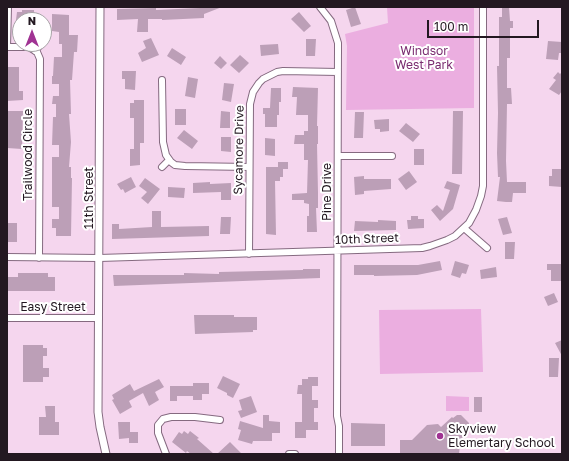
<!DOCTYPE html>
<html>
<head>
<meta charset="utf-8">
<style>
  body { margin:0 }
  #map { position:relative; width:569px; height:461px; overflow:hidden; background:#f5d6ee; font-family:"Golos Text",sans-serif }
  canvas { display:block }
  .frame { position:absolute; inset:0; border:8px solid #231821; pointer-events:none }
  .north { position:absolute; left:12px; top:12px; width:40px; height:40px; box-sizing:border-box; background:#fff; border:1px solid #a7a3a6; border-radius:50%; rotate:0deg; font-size:11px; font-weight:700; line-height:16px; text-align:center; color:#231821 }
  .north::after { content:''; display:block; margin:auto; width:14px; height:18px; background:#a03393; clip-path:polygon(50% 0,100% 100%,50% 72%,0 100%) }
  .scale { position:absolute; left:427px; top:20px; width:112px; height:18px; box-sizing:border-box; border:2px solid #231821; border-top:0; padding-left:5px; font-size:12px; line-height:14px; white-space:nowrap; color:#231821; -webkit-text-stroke:3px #fff; paint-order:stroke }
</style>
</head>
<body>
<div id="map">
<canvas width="569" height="461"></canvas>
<div class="frame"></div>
<div class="north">N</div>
<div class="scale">100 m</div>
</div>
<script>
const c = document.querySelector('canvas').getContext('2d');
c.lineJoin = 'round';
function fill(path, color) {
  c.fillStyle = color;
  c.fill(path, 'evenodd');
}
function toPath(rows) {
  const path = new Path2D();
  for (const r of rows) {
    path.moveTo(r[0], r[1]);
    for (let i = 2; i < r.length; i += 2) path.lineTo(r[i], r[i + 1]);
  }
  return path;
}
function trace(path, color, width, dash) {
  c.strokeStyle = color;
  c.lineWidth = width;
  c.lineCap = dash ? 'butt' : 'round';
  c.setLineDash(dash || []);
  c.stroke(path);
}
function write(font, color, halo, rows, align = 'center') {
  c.font = font + ' "Golos Text",sans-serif';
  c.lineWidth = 4;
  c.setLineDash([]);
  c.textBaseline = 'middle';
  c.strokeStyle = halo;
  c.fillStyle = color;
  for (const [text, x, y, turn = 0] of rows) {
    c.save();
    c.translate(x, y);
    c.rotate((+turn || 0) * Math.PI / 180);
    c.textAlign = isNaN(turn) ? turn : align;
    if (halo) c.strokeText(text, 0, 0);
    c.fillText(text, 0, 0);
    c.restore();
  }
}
fill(toPath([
  [387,7,474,7,474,108,346,110,347,46,345,34,388,23],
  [481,309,483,372,380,374,379,310],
  [446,396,469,397,469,411,446,411]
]), '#ebaee0');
fill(toPath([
  [222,7,204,14,204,18,162,20,162,19,148,19,148,32,137,32,138,19,117,20,117,9,156,8,156,10],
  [355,7,361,24,351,27,346,10],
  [502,7,509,7,510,21,513,21,513,28,510,28,510,58,507,58,507,88,511,88,512,104,507,104,506,161,507,182,526,182,526,193,513,193,512,202,506,202,497,201,500,177,498,177,497,153,498,113,497,66,499,66,499,17,502,17],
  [22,10,34,10,34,20,16,20,17,12,22,12],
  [299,12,311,26,304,32,291,19],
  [52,14,69,15,69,35,78,35,77,52,74,52,72,80,70,80,71,114,69,114,71,142,69,167,71,167,71,178,72,178,71,236,56,236,56,228,52,228,52,219,59,219,59,207,52,207,52,157,59,157,59,145,52,145,53,117,56,117,56,104,52,104,53,96,59,96,59,84,52,84,52,76,53,76,54,57,62,57,62,44,59,44,59,32,52,31],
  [151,38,159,55,142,62,138,53,146,48,143,41],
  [306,39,316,39,315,56,306,56],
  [548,41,562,42,562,53,559,53,558,60,546,59],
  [278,44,279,54,261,56,260,45],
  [172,48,186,57,181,65,167,56],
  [240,55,249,63,239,73,230,65],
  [220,56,227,63,221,69,214,63],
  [7,67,19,67,19,91,23,91,23,100,7,101],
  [122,71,136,71,135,90,125,89,125,79,122,79],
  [558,72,560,74,562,72,562,91,559,95,549,89,556,80,553,78],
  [188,77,198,79,195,98,185,96],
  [224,83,234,84,231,102,222,100],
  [293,87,318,88,317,126,318,126,318,144,317,144,318,193,318,208,316,208,317,232,307,232,307,216,309,216,309,204,304,203,304,200,292,200,292,194,307,193,308,160,304,160,304,144,294,144,295,135,304,135,304,131,308,131,308,115,296,115,297,97,292,97],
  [271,88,281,88,281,102,279,102,279,115,277,115,277,127,265,127,265,114,263,114,263,108,270,108],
  [134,100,144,100,144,143,140,143,140,165,130,166,130,149,134,149,134,118,130,118,130,103,134,103],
  [175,109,186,109,186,125,175,125],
  [7,111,23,111,22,149,7,148],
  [221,111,230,112,230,128,220,128],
  [453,111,463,111,462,174,452,174],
  [355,112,364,112,363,138,354,138],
  [389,119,389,131,380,132,380,129,375,129,374,120],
  [406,123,420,134,413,142,399,131],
  [184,130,198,141,192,149,177,138],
  [221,137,231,137,231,152,221,151],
  [265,138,275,139,275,156,265,155],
  [414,149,424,149,424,165,414,165],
  [278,162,288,162,288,169,283,169,283,177,280,177,280,181,275,181,276,235,266,234,266,167,278,167],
  [552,169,562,169,562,187,549,186,549,176,552,176],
  [409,171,417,182,406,190,398,179],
  [364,176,364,179,391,179,391,189,364,191,364,194,355,195,354,177],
  [131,177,136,187,125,193,123,189,121,190,117,184],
  [145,178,160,189,148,204,141,198,147,192,139,186],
  [447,181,460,185,453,209,440,221,431,210,437,205,443,211,450,190,444,188],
  [210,182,210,184,231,183,231,200,221,200,221,192,193,193,193,183],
  [168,187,185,188,184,198,168,197],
  [152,211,161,211,161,227,209,226,209,236,112,239,112,224,119,224,119,229,152,227],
  [411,216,418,216,418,219,424,219,424,228,408,229,407,220,411,220],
  [221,217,231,217,230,234,220,234],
  [507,217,512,233,503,235,498,219],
  [378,220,396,221,396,230,354,231,355,221,378,222],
  [7,223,17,223,17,242,7,242],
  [505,242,515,242,514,259,505,259],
  [440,261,442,270,417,275,374,276,374,275,354,275,354,265,418,265],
  [455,261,469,265,466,274,462,273,460,278,451,275],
  [547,264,562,264,561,281,551,281,551,270,547,270],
  [496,267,497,277,481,279,480,270],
  [303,269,320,269,320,278,114,286,113,275,184,275,184,273,219,274,219,272,303,270],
  [18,273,48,273,48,277,55,277,55,291,7,291,7,277,18,277],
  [554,293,558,302,548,306,544,297],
  [194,315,234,315,234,317,257,317,257,330,253,330,253,332,195,334],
  [562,340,562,356,555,343],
  [23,345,43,345,43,348,47,348,47,356,43,356,43,368,49,368,49,377,43,377,43,382,23,382],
  [549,358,559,358,558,377,549,377],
  [223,376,240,384,233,398,227,395,227,393,217,388],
  [308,377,318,377,318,386,312,386,312,400,318,400,318,408,314,408,314,422,318,422,318,430,306,430,306,438,295,438,295,422,302,422,302,394,297,394,298,385,302,385,302,379,308,379],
  [159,379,164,387,155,392,159,400,149,406,143,393,129,401,132,407,120,414,112,400,114,399,112,395,130,384,134,391],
  [193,383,209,383,209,394,202,394,202,400,193,400,193,396,177,396,177,401,170,401,170,386,193,386],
  [251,396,257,412,241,418,238,411,242,410,239,400],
  [474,397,482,397,482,412,474,412],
  [45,406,55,406,55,422,59,422,59,435,39,435,39,417,46,417],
  [263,415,269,415,269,421,280,422,280,433,272,433,272,441,253,441,252,444,238,440,241,430,238,429,240,421,263,428],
  [457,415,461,415,469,423,468,432,457,443,460,445,459,454,400,454,400,440,412,440,427,425,438,424,441,427,452,417,453,418],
  [118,422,130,422,130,432,138,432,138,443,129,443,129,438,119,439],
  [351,423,385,424,385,446,351,446],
  [184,431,188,434,190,431,199,438,197,439,214,454,191,454,187,451,186,453,172,442,179,432,182,434],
  [230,442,242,454,217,454]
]), '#bc9fb7');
const minor = toPath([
  [320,7,331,21,338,43,337,416,339,426,339,454],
  [7,47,29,47,37,52,40,59,39,258],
  [7,47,8,7],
  [35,51,41,44],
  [162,80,163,142,166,155,171,162,175,165,185,166,249,167],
  [338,156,392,156],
  [162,167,169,160],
  [464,228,487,248],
  [249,254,250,104,253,92,259,83,263,79,277,72,283,71,338,72],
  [7,257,99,258,422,248,430,246,447,240,455,236,469,223,476,210,481,196,483,186,483,7],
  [7,318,99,318],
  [166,454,158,433,158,425,163,419,171,417,195,417,220,420],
  [289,454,295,454]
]);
const tertiary = toPath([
  [100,7,98,412,100,427,106,454]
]);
trace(minor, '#856a80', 8);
trace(tertiary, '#856a80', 9);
trace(minor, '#fff', 6);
trace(tertiary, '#fff', 7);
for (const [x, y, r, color] of [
  [440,436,4,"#a03393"]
]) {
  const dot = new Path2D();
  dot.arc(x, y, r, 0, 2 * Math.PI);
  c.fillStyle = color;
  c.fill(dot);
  trace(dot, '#fff', 1.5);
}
write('12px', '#7a2c70', '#fff', [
  ["Windsor",424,51],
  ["West Park",424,65]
]);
write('12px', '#231821', '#fff', [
  ["Sycamore Drive",239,150,-89],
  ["Trailwood Circle",28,155,-90],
  ["Pine Drive",327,192,-90],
  ["11th Street",89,198,-90],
  ["10th Street",367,239,-2],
  ["Easy Street",53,307]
]);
write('12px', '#231821', '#fff', [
  ["Skyview",448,429],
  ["Elemertary School",448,443]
], 'left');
</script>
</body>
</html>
